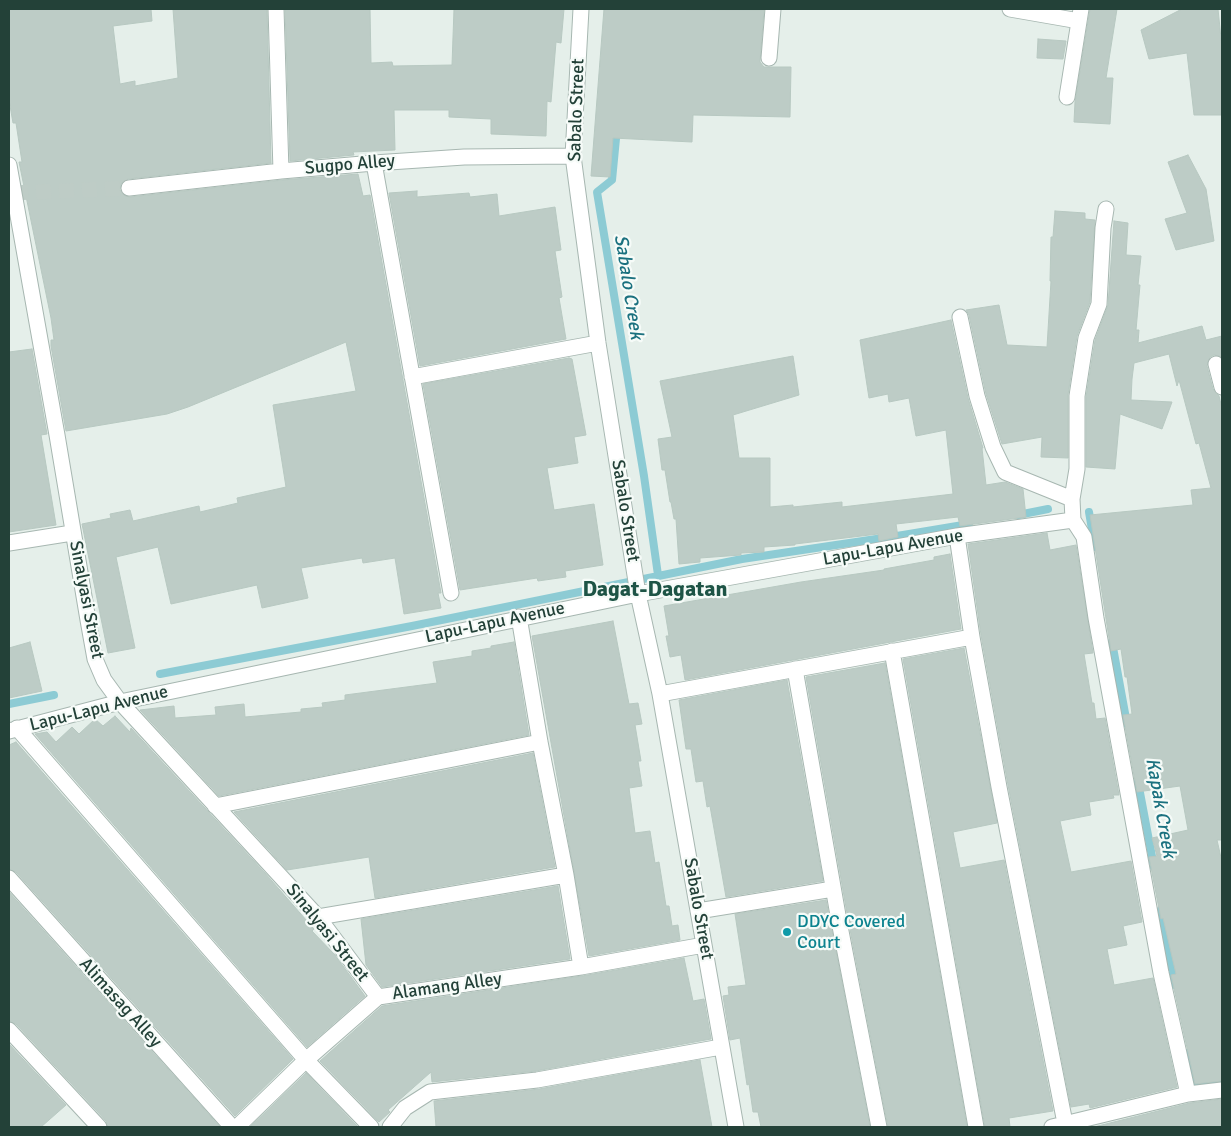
<!DOCTYPE html>
<html>
<head>
<meta charset="utf-8">
<style>
  body { margin:0 }
  #map { position:relative; width:1231px; height:1136px; overflow:hidden; background:#e5efea; font-family:Signika,sans-serif }
  canvas { display:block }
  .frame { position:absolute; inset:0; border:10px solid #234138; pointer-events:none }
</style>
</head>
<body>
<div id="map">
<canvas width="1231" height="1136"></canvas>
<div class="frame"></div>
</div>
<script>
const c = document.querySelector('canvas').getContext('2d');
c.lineJoin = 'round';
function toPath(rows) {
  const path = new Path2D();
  for (const r of rows) {
    path.moveTo(r[0], r[1]);
    for (let i = 2; i < r.length; i += 2) path.lineTo(r[i], r[i + 1]);
  }
  return path;
}
function trace(path, color, width, dash) {
  c.strokeStyle = color;
  c.lineWidth = width;
  c.lineCap = dash ? 'butt' : 'round';
  c.setLineDash(dash || []);
  c.stroke(path);
}
function fill(path, color) {
  c.fillStyle = color;
  c.fill(path, 'evenodd');
}
function write(font, color, halo, rows, align = 'center') {
  c.font = font + ' Signika,sans-serif';
  c.lineWidth = 4.5;
  c.setLineDash([]);
  c.textBaseline = 'middle';
  c.strokeStyle = halo;
  c.fillStyle = color;
  for (const [text, x, y, turn = 0] of rows) {
    c.save();
    c.translate(x, y);
    c.rotate((+turn || 0) * Math.PI / 180);
    c.textAlign = isNaN(turn) ? turn : align;
    if (halo) c.strokeText(text, 0, 0);
    c.fillText(text, 0, 0);
    c.restore();
  }
}
trace(toPath([
  [617,128,612,180,597,192,644,476,658,575],
  [1089,512,1095,547],
  [1018,515,1048,509],
  [1112,642,1127,724],
  [160,674,412,626,742,559,903,535,969,524],
  [9,704,54,695],
  [1138,782,1154,867],
  [1161,910,1175,985],
  [1188,1053,1194,1082,1198,1084,1222,1079]
]), '#8dcbd4', 8);
const building = toPath([
  [9,9,151,9,152,21,113,26,120,84,135,81,135,86,178,78,173,9,267,9,271,163,128,179,121,184,120,190,125,196,130,197,282,180,358,174,363,196,370,195,441,593,438,593,441,608,404,614,395,558,363,563,362,558,301,568,308,598,262,608,257,585,171,604,158,547,116,557,135,648,108,653,82,524,111,518,110,514,130,510,133,521,199,506,200,512,238,503,237,498,286,487,273,405,356,391,346,342,188,407,167,414,66,431,51,346,51,340,54,340,51,318,19,162,22,162,16,123,13,123,9,100,9,9],
  [285,9,370,9,371,63,392,62,393,66,452,65,454,9,564,9,561,43,556,42,551,102,547,101,546,136,491,134,491,119,449,117,449,110,394,110,395,150,353,152,354,155,290,161,285,9],
  [604,9,764,10,760,62,764,67,791,67,790,117,693,115,692,142,613,138,610,177,591,176,604,9],
  [1090,9,1117,9,1106,78,1113,78,1110,124,1074,122,1075,102,1090,9],
  [1182,9,1218,9,1222,48,1222,115,1194,115,1187,53,1149,59,1141,30,1182,9],
  [1038,39,1066,41,1063,59,1037,58,1038,39],
  [1188,155,1206,189,1214,241,1176,250,1165,219,1187,213,1168,162,1188,155],
  [417,191,417,197,469,193,470,197,497,194,499,216,555,207,561,250,555,251,562,297,559,298,566,339,420,366,389,193,417,191],
  [1055,211,1085,213,1085,219,1095,220,1090,302,1077,336,1068,395,1068,458,1041,457,1042,437,1002,444,986,394,969,315,966,310,999,305,1007,345,1047,347,1051,281,1050,281,1051,237,1053,237,1055,211],
  [1114,221,1128,223,1126,255,1141,256,1138,285,1140,285,1136,330,1139,330,1138,343,1202,326,1206,340,1222,336,1222,357,1214,355,1210,357,1207,366,1213,389,1219,396,1222,408,1222,840,1217,840,1222,862,1222,1081,1195,1084,1171,975,1176,974,1163,918,1161,919,1149,857,1157,856,1152,838,1188,830,1180,786,1137,792,1123,715,1132,714,1127,677,1125,677,1121,649,1111,651,1090,515,1193,505,1191,490,1211,488,1199,443,1196,444,1179,380,1177,386,1169,354,1134,363,1132,379,1131,400,1172,402,1162,429,1120,414,1115,469,1086,467,1086,397,1095,340,1108,305,1114,221],
  [951,320,968,398,983,448,982,448,986,485,1005,482,1023,489,1026,517,960,526,958,517,896,524,898,537,879,541,878,534,795,544,795,545,764,547,764,552,741,553,741,555,700,558,700,562,679,564,676,519,674,519,671,502,670,502,665,470,662,470,658,439,672,437,660,381,793,356,799,395,733,415,739,458,770,458,770,507,793,505,793,507,842,502,842,507,953,494,946,430,916,436,909,398,889,402,888,394,869,398,860,340,951,320],
  [32,349,47,434,41,435,56,525,9,532,9,352,32,349],
  [569,358,572,359,586,435,574,437,578,463,547,468,554,510,594,504,603,565,565,571,566,577,538,581,537,578,460,590,423,384,569,358],
  [1047,533,1050,550,1076,545,1093,653,1084,654,1092,703,1094,703,1096,719,1105,718,1119,795,1113,795,1114,798,1089,802,1091,815,1060,821,1071,872,1131,861,1142,922,1123,926,1127,945,1107,949,1114,985,1153,978,1177,1087,1090,1108,1089,1104,1071,1107,1008,785,981,635,968,544,1047,533],
  [950,554,961,629,685,680,681,655,670,657,666,636,669,636,664,606,801,582,884,570,884,569,934,560,934,557,950,554],
  [613,621,629,704,638,703,642,724,635,725,641,761,638,761,642,786,629,788,635,833,650,831,655,863,659,862,666,906,669,906,672,926,678,925,680,940,589,956,532,636,613,621],
  [30,642,42,691,9,698,9,648,30,642],
  [514,642,529,735,219,796,140,710,174,706,175,718,216,715,215,707,244,704,245,717,301,712,301,709,323,707,322,703,345,700,345,695,437,683,433,662,472,656,472,651,491,648,491,646,514,642],
  [964,648,997,823,953,832,960,868,1004,860,1053,1111,1009,1118,1010,1127,985,1127,903,659,964,648],
  [885,663,967,1127,888,1127,848,919,806,677,885,663],
  [787,680,823,881,726,897,710,806,707,807,703,781,696,782,691,749,686,749,679,700,787,680],
  [115,716,130,732,131,728,265,873,314,929,312,931,335,955,365,996,307,1047,35,734,47,732,56,742,72,727,79,734,95,719,103,726,115,716],
  [16,742,293,1059,235,1116,16,872,9,869,9,745,16,742],
  [533,753,555,867,375,898,369,857,287,870,234,812,533,753],
  [558,886,570,959,382,987,366,965,361,919,558,886],
  [9,892,220,1127,108,1127,106,1121,16,1024,9,1021,9,892],
  [826,900,870,1127,761,1127,758,1112,753,1112,749,1084,747,1085,740,1038,730,1040,723,996,729,995,728,987,746,985,735,914,826,900],
  [684,958,693,1001,704,999,711,1039,536,1071,432,1082,431,1072,388,1110,390,1112,379,1122,320,1061,382,1006,582,976,684,958],
  [9,1044,66,1105,41,1127,9,1127,9,1044],
  [700,1060,712,1127,436,1127,434,1101,539,1089,700,1060],
  [306,1073,358,1127,250,1127,306,1073],
  [1222,1099,1222,1127,1094,1127,1190,1103,1222,1099]
]);
fill(building, '#bdccc6');
trace(building, '#b7c8c1', 1);
trace(toPath([
  [13,193,129,188]
]), '#beccc6', 15, [15, 8]);
const minor = toPath([
  [276,9,281,171],
  [581,9,573,156,598,343,638,594,660,694,736,1127],
  [1010,9,1079,21],
  [769,58,773,9],
  [1067,97,1081,9],
  [374,163,451,593],
  [9,165,57,435,88,620,95,659,104,680,120,702,318,917,378,997],
  [129,188,281,171,374,163,464,157,573,156],
  [1106,209,1103,228,1099,304,1086,338,1077,396,1077,469,1072,499,1073,520,1084,537,1096,618,1161,973,1188,1094],
  [960,317,977,396,993,447,1005,472,1072,499],
  [1216,364,1222,387],
  [412,377,598,343],
  [957,536,972,637,999,787,1065,1123],
  [9,543,72,533],
  [519,617,540,742,566,875,581,967],
  [892,651,976,1127],
  [795,669,839,921,879,1127],
  [660,694,972,637],
  [17,728,306,1060,371,1127],
  [9,731,120,702,638,594,957,536,1073,520],
  [215,806,540,742],
  [9,878,232,1127],
  [698,911,833,889],
  [318,917,566,875],
  [9,1030,99,1127],
  [237,1127,306,1060,378,997,581,967,704,945],
  [390,1127,405,1108,430,1092,537,1080,721,1047],
  [1052,1127,1188,1094,1222,1090]
]);
trace(minor, '#a7b7b1', 17);
trace(minor, '#fff', 15);
for (const [x, y, r, color] of [
  [787,932,5,"#0f9aa8"]
]) {
  const dot = new Path2D();
  dot.arc(x, y, r, 0, 2 * Math.PI);
  c.fillStyle = color;
  c.fill(dot);
  trace(dot, '#f6fbf8', 2);
}
write('18px', '#234138', '#f6fbf8', [
  ["Sabalo Street",577,110,-88],
  ["Sugpo Alley",350,165,-5],
  ["Sabalo Street",625,511,81],
  ["Lapu-Lapu Avenue",893,548,-10],
  ["Sinalyasi Street",86,600,79],
  ["Lapu-Lapu Avenue",495,623,-12],
  ["Lapu-Lapu Avenue",99,709,-14],
  ["Sabalo Street",698,909,80],
  ["Sinalyasi Street",327,933,51],
  ["Alamang Alley",447,987,-8],
  ["Alimasag Alley",120,1003,48]
]);
write('18px', '#0d838f', '#f6fbf8', [
  ["DDYC Covered",797,922],
  ["Court",797,943]
], 'left');
write('italic 19px', '#1b717f', '#f6fbf8', [
  ["Sabalo Creek",628,287,81],
  ["Kapak Creek",1160,808,80]
]);
write('bold 22px', '#1e5446', '#f6fbf8', [
  ["Dagat-Dagatan",655,590]
]);
</script>
</body>
</html>
